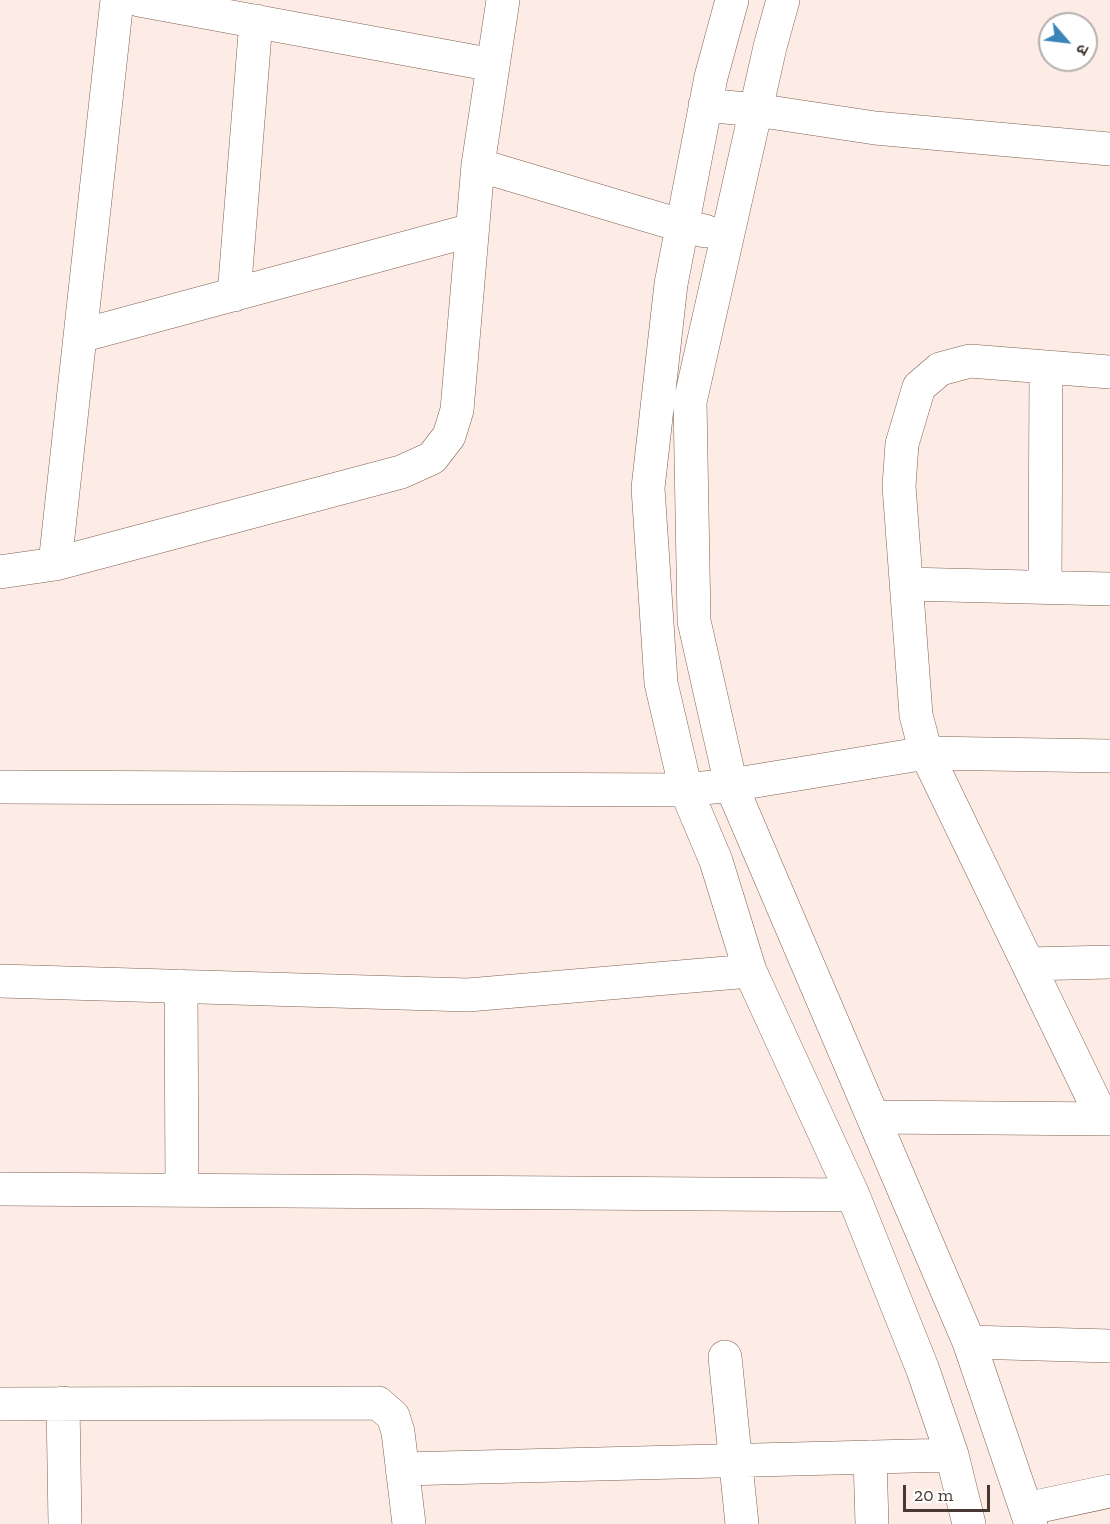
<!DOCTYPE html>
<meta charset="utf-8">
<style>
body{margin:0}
#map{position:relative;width:1110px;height:1524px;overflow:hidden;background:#fcece5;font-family:"Zilla Slab","Noto Sans Devanagari",serif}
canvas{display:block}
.north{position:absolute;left:1038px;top:12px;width:60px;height:60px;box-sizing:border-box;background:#fff;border:2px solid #b5afad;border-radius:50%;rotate:118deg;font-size:16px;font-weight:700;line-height:24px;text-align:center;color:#473831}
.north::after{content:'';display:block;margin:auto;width:21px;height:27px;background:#3b84b8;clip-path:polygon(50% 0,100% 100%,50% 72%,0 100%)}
.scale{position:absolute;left:903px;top:1485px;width:87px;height:27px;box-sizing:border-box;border:3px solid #473831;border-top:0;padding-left:8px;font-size:18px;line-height:21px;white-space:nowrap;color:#473831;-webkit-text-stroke:4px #fff;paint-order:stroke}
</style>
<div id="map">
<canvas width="1110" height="1524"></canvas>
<div class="north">उ</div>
<div class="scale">20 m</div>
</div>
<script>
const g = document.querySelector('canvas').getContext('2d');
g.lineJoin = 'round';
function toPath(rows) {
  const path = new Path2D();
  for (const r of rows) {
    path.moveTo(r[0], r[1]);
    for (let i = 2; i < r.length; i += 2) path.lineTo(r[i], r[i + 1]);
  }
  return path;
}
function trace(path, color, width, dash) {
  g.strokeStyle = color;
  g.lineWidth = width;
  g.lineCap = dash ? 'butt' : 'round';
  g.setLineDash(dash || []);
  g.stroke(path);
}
const minor = toPath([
 [139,0,493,65],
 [732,0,711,77,671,284,648,488,661,683,686,790,716,861,750,971,853,1195,923,1370,952,1455,969,1524],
 [783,0,770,47,690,402,694,621,731,785,969,1342,1031,1524],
 [705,105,756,110,875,128,1110,149],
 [478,165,683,226,705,231],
 [234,295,256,21],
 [80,336,472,230],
 [55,564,117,0],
 [0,572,55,564,401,472,432,458,449,436,457,410,478,165,503,0],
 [906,584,1110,589],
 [1045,588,1046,367],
 [0,787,686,790,731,785,926,753,1110,756],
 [1028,964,1110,962],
 [0,981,468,995,750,971],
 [181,986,182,1190],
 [874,1117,1110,1119],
 [1103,1119,926,753,916,715,899,486,902,444,919,387,940,369,970,361,1110,372],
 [0,1189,853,1195],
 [969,1342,1110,1346],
 [725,1357,742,1524],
 [63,1403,65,1524],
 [0,1404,378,1403,393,1416,398,1432,409,1524],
 [870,1457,872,1524],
 [402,1469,952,1455],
 [1026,1509,1110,1491]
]);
trace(minor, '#806050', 34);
trace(minor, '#fff', 33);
</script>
